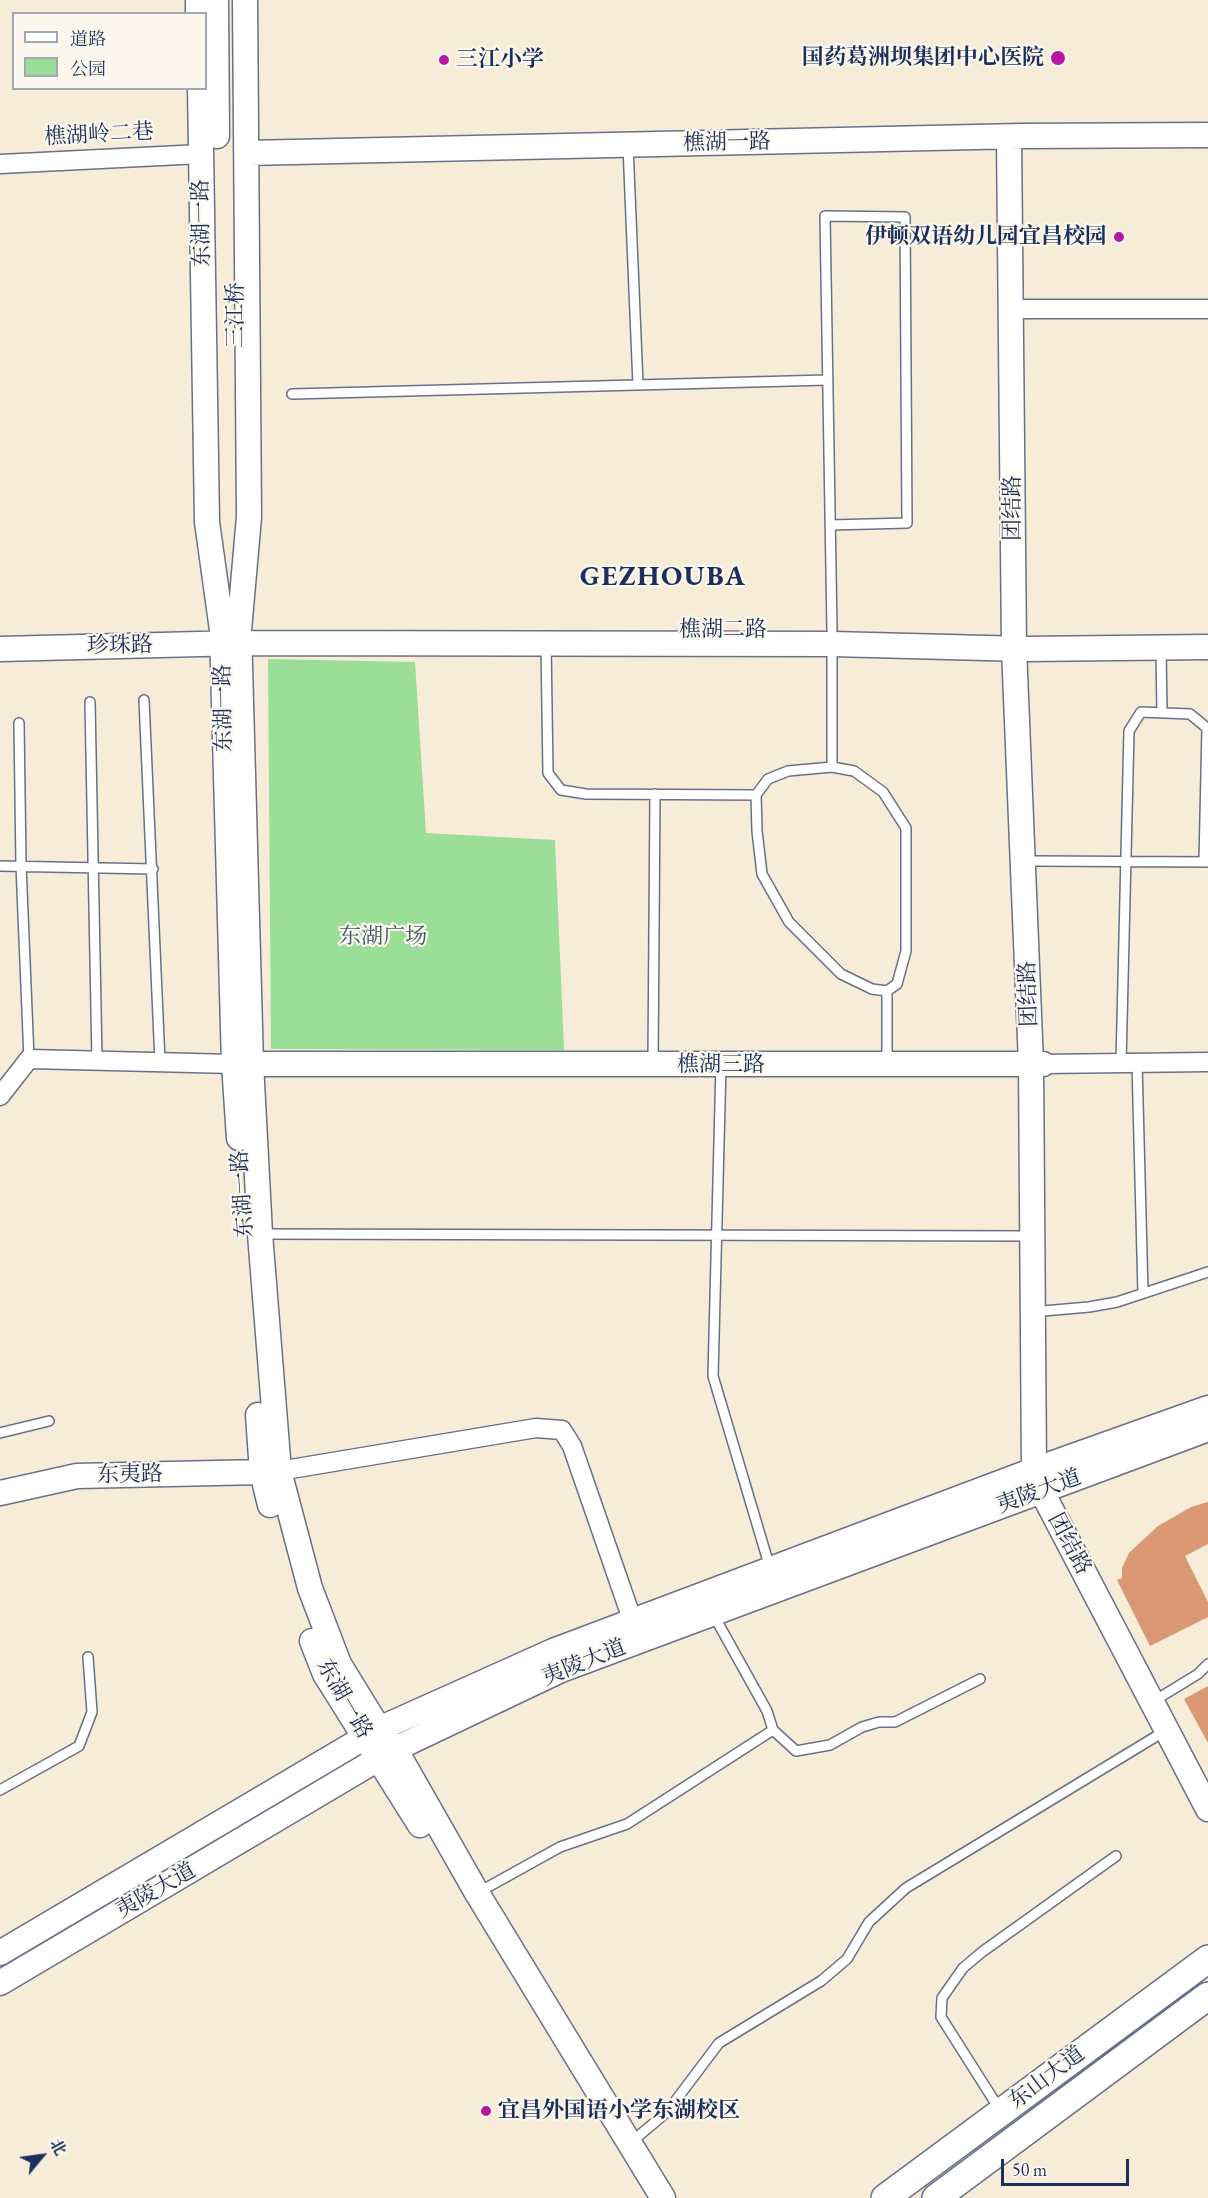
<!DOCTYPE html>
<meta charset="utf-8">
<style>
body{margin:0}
#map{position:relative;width:1208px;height:2198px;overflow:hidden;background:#f6ecd7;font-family:"EB Garamond","Noto Serif SC",serif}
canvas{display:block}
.legend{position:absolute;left:12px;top:12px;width:195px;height:78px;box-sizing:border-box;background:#fbf7ec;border:2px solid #a1a7b3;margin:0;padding:8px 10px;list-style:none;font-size:18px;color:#1b2f5e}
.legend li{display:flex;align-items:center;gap:12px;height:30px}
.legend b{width:30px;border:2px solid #a1a7b3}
.north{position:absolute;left:12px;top:2126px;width:60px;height:60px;-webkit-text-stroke:4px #fbf7ec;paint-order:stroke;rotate:61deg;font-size:16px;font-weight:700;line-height:24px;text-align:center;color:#1b2f5e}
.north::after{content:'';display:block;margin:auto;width:21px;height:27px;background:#1b2f5e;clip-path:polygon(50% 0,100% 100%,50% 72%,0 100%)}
.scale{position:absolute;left:1001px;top:2159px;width:128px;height:27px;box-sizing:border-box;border:3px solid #1b2f5e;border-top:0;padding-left:8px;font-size:18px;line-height:21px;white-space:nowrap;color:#1b2f5e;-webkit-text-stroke:4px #fbf7ec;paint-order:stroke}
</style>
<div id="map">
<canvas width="1208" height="2198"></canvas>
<ul class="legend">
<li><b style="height:8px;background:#fff"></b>道路</li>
<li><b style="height:16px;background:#9ade97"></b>公园</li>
</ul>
<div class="north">北</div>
<div class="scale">50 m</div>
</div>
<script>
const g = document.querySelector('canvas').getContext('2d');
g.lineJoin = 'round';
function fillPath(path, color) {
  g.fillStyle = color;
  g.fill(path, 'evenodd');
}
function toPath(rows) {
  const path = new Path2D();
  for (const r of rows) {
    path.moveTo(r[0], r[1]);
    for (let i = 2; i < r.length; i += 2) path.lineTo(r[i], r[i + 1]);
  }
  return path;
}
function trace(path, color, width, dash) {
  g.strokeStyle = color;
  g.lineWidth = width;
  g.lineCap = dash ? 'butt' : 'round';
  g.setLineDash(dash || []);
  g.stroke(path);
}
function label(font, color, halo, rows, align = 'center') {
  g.font = font + ' "EB Garamond","Noto Serif SC",serif';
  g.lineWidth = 4.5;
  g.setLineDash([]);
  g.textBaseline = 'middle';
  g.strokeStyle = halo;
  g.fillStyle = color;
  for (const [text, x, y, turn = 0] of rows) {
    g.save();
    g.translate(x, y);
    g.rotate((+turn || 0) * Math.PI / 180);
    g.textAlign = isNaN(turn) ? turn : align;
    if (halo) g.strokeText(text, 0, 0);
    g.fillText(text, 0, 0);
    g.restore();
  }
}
const green = toPath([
 [268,659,415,662,426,833,555,840,564,1050,271,1049]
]);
const building = toPath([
 [1208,1502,1208,1544,1185,1556,1208,1602,1208,1617,1150,1646,1117,1580,1122,1578,1122,1568,1129,1553,1158,1526,1191,1507],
 [1208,1686,1208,1743,1184,1699]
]);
const lane = toPath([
 [628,146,638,385],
 [292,394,828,380],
 [831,525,907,523,905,217,825,216,832,630],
 [546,644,548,773,561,790,586,794,756,795],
 [832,646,832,767],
 [1161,650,1162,713],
 [144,700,160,1062],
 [90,702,97,1060],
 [19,723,21,865,29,1059],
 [832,767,854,771,883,792,906,828,906,951,897,984,887,991,872,989,841,974,789,922,762,874,757,831,756,795,768,779,788,771,832,767],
 [1035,861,1208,862],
 [0,866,153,869],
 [653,1062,655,794],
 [887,1063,887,991],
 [1121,1063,1129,731,1141,712,1190,714,1207,728,1204,862],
 [1137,1063,1143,1293],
 [721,1065,713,1376,770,1568],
 [262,1234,1032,1236],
 [1043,1311,1089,1307,1117,1302,1208,1272],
 [0,1433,49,1421],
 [1162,1696,1198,1674,1208,1664],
 [773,1730,796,1751,830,1745,862,1727,879,1722,895,1722,980,1679],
 [0,1790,79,1746,92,1712,88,1657],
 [479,1892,560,1847,627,1824,773,1730,767,1711,713,1614],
 [1000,2110,941,2017,942,1998,963,1968,982,1952,1116,1856],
 [629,2144,667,2112,719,2043,821,1981,847,1959,869,1922,906,1888,1165,1731]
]);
const street = toPath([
 [0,164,201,154],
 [1023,309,1208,309],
 [1043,1064,1208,1062],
 [0,1096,29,1059,234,1064],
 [279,1471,536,1428,562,1430,572,1446,633,1622]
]);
const secondary = toPath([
 [198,0,198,14],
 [216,0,217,136],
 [245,0,249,517,239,630,251,1064,260,1234,279,1471,310,1588,339,1664,379,1729,395,1749,477,1893,663,2198],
 [200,88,207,522,222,630,234,1064,239,1138],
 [1009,137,1014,648,1031,1064,1034,1470,1041,1490,1208,1809],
 [247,153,1021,136,1208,135],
 [0,649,240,643,832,644,1025,649,1208,647],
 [235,1064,1043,1064],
 [258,1415,262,1472,270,1505],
 [0,1493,77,1476,262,1472],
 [312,1641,325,1674,420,1825],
 [0,1953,379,1729,553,1651,1034,1470,1208,1408],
 [0,1983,395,1749,561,1670,1208,1429]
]);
const primary = toPath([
 [885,2198,1208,1959],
 [936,2198,1208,1996]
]);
const markers = [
 [1058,58,8,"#b5179e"],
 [444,60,6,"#b5179e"],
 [1119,237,6,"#b5179e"],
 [486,2111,6,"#b5179e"]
];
const poiNames = [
 ["国药葛洲坝集团中心医院",1044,58],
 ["三江小学",456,60,"left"],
 ["伊顿双语幼儿园宜昌校园",1107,237],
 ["宜昌外国语小学东湖校区",498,2111,"left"]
];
const streetNames = [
 ["樵湖岭二巷",99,135,-3],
 ["樵湖一路",727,143,-1],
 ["东湖一路",202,223,-91],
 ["三江桥",236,315,-90],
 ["团结路",1013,508,-90],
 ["樵湖二路",723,630],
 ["珍珠路",120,646,-1],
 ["东湖一路",224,708,-91],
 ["团结路",1029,994,-92],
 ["樵湖三路",721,1065],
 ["东湖一路",243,1194,-94],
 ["东夷路",130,1475,-1],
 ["夷陵大道",1039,1492,-20],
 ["团结路",1069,1544,62],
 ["夷陵大道",584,1663,-22],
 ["东湖一路",344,1699,60],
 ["夷陵大道",156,1891,-30],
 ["东山大道",1047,2078,-37]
];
const parkNames = [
 ["东湖广场",383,937]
];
const districtNames = [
 ["GEZHOUBA",663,577]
];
fillPath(green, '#9ade97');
fillPath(building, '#da9972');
trace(lane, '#687188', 12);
trace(street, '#687188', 21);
trace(secondary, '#687188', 27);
trace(primary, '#687188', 30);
trace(lane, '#fff', 9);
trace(street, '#fff', 18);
trace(secondary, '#fff', 24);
trace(primary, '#fff', 27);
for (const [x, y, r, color] of markers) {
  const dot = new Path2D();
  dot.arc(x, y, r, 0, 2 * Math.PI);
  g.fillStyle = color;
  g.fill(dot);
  trace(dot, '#fbf7ec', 2);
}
label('bold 22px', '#1b2f5e', '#fbf7ec', poiNames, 'right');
label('22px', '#1b2f5e', '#fbf7ec', streetNames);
label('22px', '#3b5b6c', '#fbf7ec', parkNames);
g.letterSpacing = '1.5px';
label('bold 28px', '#1b2f5e', '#fbf7ec', districtNames);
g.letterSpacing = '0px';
</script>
